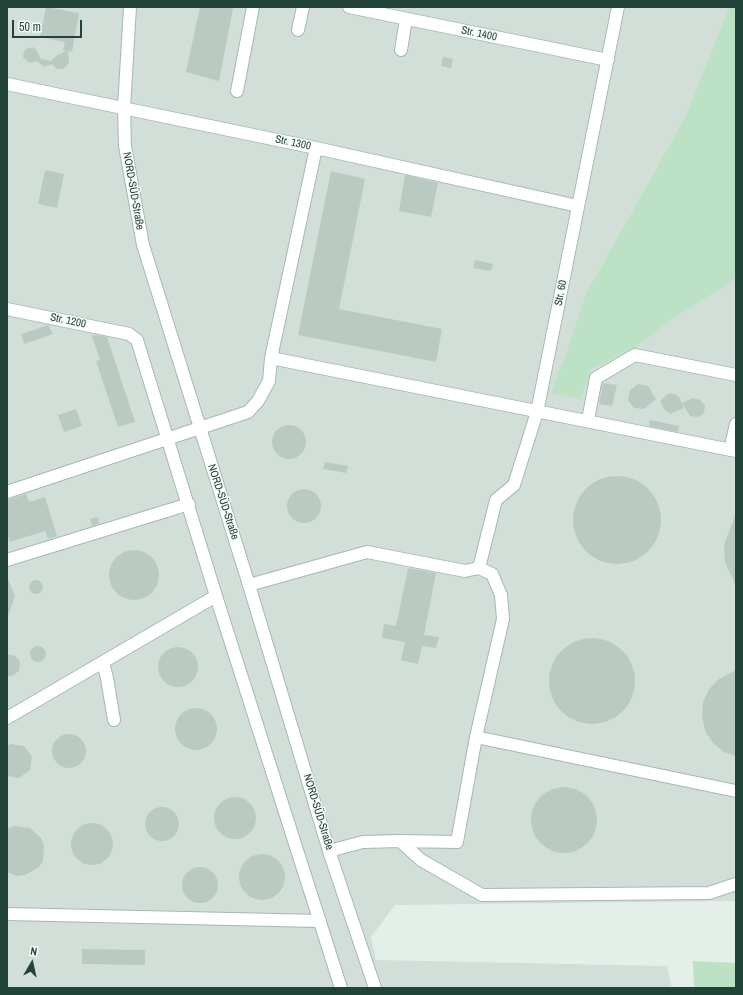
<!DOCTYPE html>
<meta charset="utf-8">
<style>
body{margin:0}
#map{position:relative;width:743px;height:995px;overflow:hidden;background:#e4efea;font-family:"Archivo Narrow",sans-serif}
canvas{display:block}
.frame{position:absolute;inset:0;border:8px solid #224338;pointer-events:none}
.north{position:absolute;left:12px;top:943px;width:40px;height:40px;-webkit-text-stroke:3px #f6fbf8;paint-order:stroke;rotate:9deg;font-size:11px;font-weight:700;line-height:16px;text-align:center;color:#224338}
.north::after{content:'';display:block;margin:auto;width:14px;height:18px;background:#224338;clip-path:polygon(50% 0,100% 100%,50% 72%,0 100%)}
.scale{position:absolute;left:12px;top:20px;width:70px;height:18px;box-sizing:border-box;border:2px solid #224338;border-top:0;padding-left:5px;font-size:12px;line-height:14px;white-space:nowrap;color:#224338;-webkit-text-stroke:3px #f6fbf8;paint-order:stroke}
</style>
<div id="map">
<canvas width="743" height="995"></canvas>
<div class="frame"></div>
<div class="north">N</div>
<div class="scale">50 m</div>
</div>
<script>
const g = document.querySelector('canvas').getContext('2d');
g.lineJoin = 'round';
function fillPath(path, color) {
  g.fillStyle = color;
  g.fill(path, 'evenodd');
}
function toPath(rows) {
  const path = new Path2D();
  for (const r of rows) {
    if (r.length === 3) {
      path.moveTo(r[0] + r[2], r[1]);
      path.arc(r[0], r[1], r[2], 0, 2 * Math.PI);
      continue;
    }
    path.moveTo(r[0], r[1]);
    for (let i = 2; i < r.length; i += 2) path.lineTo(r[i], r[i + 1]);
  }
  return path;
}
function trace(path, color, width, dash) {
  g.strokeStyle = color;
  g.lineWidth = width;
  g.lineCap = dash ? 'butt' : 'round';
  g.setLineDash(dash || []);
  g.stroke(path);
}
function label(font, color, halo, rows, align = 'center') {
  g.font = font + ' "Archivo Narrow",sans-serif';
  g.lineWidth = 3;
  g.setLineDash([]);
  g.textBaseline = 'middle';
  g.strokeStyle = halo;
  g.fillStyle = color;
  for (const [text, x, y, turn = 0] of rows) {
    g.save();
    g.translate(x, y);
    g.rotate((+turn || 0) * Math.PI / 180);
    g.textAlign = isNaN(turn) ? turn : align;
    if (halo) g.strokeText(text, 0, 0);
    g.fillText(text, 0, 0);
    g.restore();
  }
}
const built = toPath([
 [7,7,729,7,685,117,585,295,570,343,581,398,592,369,636,347,674,318,736,279,736,901,395,905,371,937,376,960,667,966,672,988,7,988]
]);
const green = toPath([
 [729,7,736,7,736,279,674,318,636,347,592,369,581,399,551,393,570,343,585,295,685,117],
 [693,961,736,963,736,988,694,988]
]);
const building = toPath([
 [46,7,79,13,72,52,68,51,69,63,63,69,57,69,52,64,44,67,37,61,29,63,23,57,24,51,29,48,33,47,37,51,41,59,51,61,56,56,66,51,63,50,65,42,40,37],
 [200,7,233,8,219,81,186,72],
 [443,57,453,59,451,68,441,66],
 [45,170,64,174,57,208,38,204],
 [331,171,365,179,339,309,442,329,436,362,298,335],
 [405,175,438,183,431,217,399,211],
 [475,260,493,264,491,271,473,268],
 [48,325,53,334,24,344,21,334],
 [96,335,107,337,135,422,118,427,96,361,100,360,92,336],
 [603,383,617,385,612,406,599,404],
 [638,384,648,386,656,399,644,409,634,408,628,400,630,390],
 [669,393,677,395,679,397,684,408,670,414,664,409,660,401],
 [693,398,700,400,705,406,704,413,698,417,690,416,682,403],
 [76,409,82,426,64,432,58,415],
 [650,420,679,426,678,432,649,426],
 [289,442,17],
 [325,462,348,466,346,473,323,469],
 [617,520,44],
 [304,506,17],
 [26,494,29,502,45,497,57,536,48,539,45,531,10,542,7,534,7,500],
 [735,515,736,515,736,586,725,562,724,545],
 [98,517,99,524,92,526,90,519],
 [134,575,25],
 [408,568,436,573,424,635,439,637,436,648,422,646,418,664,401,660,405,642,382,638,384,624,396,626],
 [7,577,15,596,8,616,7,616],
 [36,587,7],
 [592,681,43],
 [38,654,8],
 [178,667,20],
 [7,654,15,656,20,661,19,671,12,676,7,676],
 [736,670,736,756,724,752,713,743,705,731,702,716,703,702,709,689,719,679],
 [196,729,21],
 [69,751,17],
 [11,744,24,746,32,757,30,770,19,778,7,776,7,746],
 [564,820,33],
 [235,818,21],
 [162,824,17],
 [92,844,21],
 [14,826,30,828,41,838,44,845,43,861,39,867,25,875,17,876,7,872,7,829],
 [262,877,23],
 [200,885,18],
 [82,949,145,950,145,965,82,964]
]);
const minor = toPath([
 [130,7,124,108,125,146,143,245,249,585,329,851,375,988],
 [349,7,608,60],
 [298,30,303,7],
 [401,50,406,19],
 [7,84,316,148,578,206],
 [237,91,253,7],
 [7,309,129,334,137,340,216,596,341,988],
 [271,358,736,451],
 [588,420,596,378,635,355,736,375],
 [730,450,736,424],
 [7,492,248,412,258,401,269,381,271,358,316,148],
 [7,560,189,504],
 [479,568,496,500,514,485,537,412,618,7],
 [249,585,367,552,465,571,479,568,492,574,501,595,503,619,476,737,457,842,400,841],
 [103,662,107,678,114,720],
 [7,718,216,596],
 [476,737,736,791],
 [329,851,363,842,400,841,421,860,482,895,709,893,736,884],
 [7,914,320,921]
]);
const streetNames = [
 ["Str. 1400",479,34,12],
 ["Str. 1300",293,143,12],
 ["NORD-SÜD-Straße",133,191,80],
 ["Str. 60",561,293,-79],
 ["Str. 1200",68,321,12],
 ["NORD-SÜD-Straße",223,502,72],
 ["NORD-SÜD-Straße",318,812,73]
];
fillPath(built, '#d2dfd9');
fillPath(green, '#bce1c4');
fillPath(building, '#b9cac3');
trace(minor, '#a6b8b1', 14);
trace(minor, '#fff', 12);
label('11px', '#224338', '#f6fbf8', streetNames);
</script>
